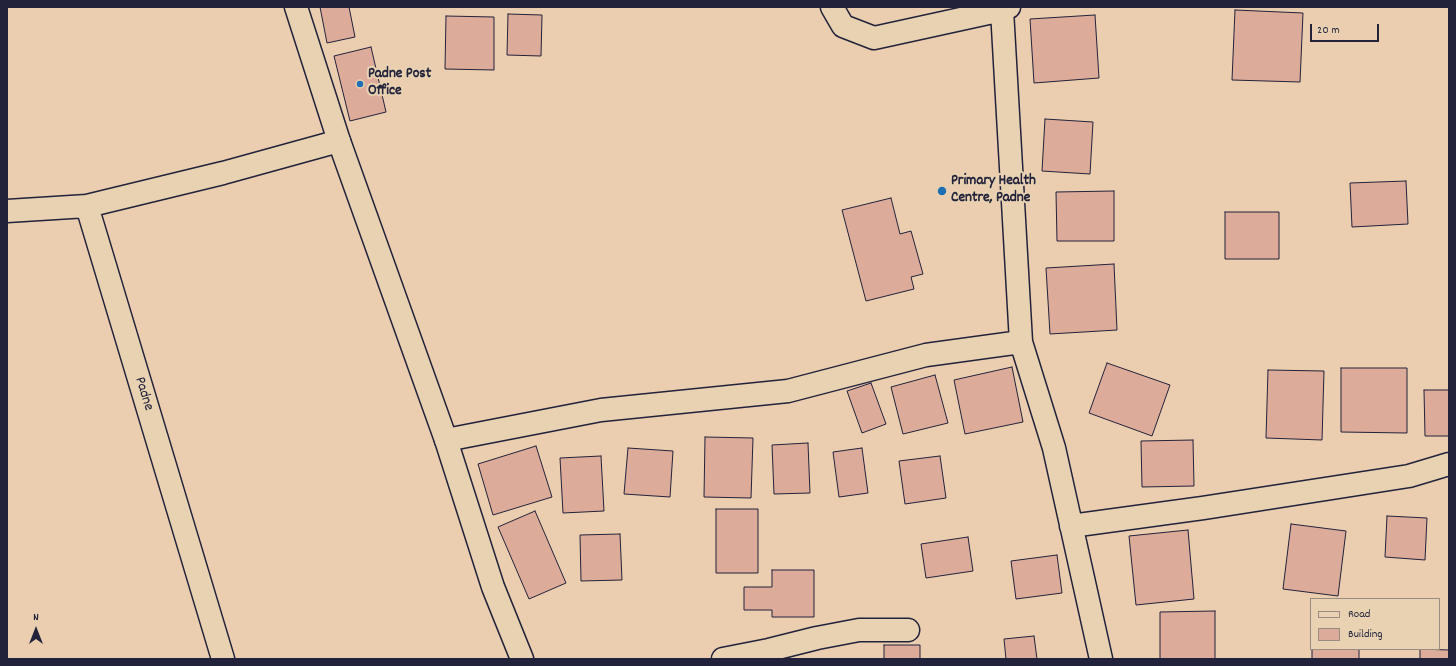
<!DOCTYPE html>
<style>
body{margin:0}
#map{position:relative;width:1456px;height:666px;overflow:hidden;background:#ebcdaf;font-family:Dekko,sans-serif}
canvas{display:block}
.frame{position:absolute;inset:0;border:8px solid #22223b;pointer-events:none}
.legend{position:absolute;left:1310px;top:598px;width:130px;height:52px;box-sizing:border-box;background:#e9d2b2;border:1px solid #998c82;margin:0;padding:5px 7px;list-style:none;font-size:12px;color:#22223b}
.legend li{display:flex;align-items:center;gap:8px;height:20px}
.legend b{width:20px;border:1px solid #998c82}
.north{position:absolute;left:16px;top:610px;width:40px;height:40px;-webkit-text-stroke:3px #e9d2b2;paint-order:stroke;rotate:0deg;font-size:11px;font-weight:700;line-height:16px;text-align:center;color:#22223b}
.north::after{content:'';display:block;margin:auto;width:14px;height:18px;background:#22223b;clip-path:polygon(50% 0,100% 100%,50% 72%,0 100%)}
.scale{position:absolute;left:1310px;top:24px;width:69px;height:18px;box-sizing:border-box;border:2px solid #22223b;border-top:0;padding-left:5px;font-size:12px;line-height:14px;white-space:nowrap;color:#22223b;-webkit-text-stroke:3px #e9d2b2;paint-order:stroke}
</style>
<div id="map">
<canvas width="1456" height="666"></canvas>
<div class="frame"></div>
<ul class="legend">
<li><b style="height:5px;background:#e9d2b2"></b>Road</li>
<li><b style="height:11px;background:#dcab9a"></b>Building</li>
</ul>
<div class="north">N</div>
<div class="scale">20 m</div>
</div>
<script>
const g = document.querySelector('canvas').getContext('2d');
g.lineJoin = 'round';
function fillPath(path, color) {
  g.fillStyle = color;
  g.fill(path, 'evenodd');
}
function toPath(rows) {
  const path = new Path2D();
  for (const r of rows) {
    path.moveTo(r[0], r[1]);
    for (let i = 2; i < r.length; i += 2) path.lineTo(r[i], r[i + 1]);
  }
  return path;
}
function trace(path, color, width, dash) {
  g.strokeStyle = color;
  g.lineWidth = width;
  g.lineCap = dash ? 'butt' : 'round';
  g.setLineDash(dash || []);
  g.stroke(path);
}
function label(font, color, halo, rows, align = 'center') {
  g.font = font + ' Dekko,sans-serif';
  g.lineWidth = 4;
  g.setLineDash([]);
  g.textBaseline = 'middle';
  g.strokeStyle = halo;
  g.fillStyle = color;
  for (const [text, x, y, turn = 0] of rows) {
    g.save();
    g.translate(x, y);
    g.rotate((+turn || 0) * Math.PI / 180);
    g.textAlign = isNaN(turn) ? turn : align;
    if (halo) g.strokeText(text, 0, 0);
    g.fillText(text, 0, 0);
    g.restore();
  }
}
const building = toPath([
 [320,7,349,7,355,37,327,43,320,7],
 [1235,10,1303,13,1300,82,1232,80,1235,10],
 [508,14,542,15,541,56,507,55,508,14],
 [1095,15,1099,78,1034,83,1030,19,1095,15],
 [446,16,494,17,494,70,445,69,446,16],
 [371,47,386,112,350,121,334,56,371,47],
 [1045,119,1093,122,1090,174,1042,171,1045,119],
 [1406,181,1408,224,1352,227,1350,183,1406,181],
 [1114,191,1114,241,1057,241,1056,192,1114,191],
 [891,198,900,234,911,231,923,274,911,277,914,289,866,301,842,210,891,198],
 [1225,212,1279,212,1279,259,1225,259,1225,212],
 [1114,264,1117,330,1050,334,1046,268,1114,264],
 [1107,363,1170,385,1152,436,1089,413,1107,363],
 [1012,367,1023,422,965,434,954,380,1012,367],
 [1341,368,1407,368,1407,433,1341,432,1341,368],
 [1268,370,1324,371,1322,440,1266,438,1268,370],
 [935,375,948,423,903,434,891,387,935,375],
 [871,383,886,424,862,433,847,391,871,383],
 [1424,390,1449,390,1449,436,1425,436,1424,390],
 [705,437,753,438,751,498,704,497,705,437],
 [1193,440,1194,486,1142,487,1141,441,1193,440],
 [808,443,810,493,774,494,772,445,808,443],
 [536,446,552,497,493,515,478,464,536,446],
 [628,448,673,451,670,497,624,494,628,448],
 [862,448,868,493,839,497,833,452,862,448],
 [601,456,604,511,563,513,560,458,601,456],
 [940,456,946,498,905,504,899,461,940,456],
 [716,509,758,509,758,573,716,573,716,509],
 [535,511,566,583,529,599,498,527,535,511],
 [1387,516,1427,518,1425,560,1385,557,1387,516],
 [1291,524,1346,531,1338,596,1283,589,1291,524],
 [1188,530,1194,599,1136,605,1129,536,1188,530],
 [620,534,622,580,581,581,580,535,620,534],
 [968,537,973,571,926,578,921,544,968,537],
 [1057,555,1062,593,1016,599,1011,561,1057,555],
 [772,570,814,570,814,617,772,617,772,610,744,610,744,587,772,587,772,570],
 [1215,611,1215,659,1160,659,1160,612,1215,611],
 [1034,636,1037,659,1006,659,1004,639,1034,636],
 [884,645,920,645,920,659,884,659,884,645],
 [1312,649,1359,649,1359,659,1312,659,1312,649],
 [1420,649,1449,650,1449,659,1420,659,1420,649]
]);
const minor = toPath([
 [832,7,843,26,874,38,1002,10,1009,7],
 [87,206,223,173,339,141],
 [7,211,87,206,223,659],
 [1021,342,1054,448,1101,659],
 [446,440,601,410,788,391,926,355,1021,342,1002,10],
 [1071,526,1203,508,1409,476,1449,464],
 [723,659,769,650,817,638,859,630,908,630]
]);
const secondary = toPath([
 [296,7,339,141,446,440,493,587,522,659]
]);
const markers = [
 [360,84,4,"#1f6fb2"],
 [942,191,5,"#1f6fb2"]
];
const poiNames = [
 ["Padne Post",368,75],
 ["Office",368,92],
 ["Primary Health",951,182],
 ["Centre, Padne",951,199]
];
const streetNames = [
 ["Padne",143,394,73]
];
fillPath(building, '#dcab9a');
trace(building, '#22223b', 1);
trace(minor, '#22223b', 25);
trace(secondary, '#22223b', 25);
trace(minor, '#e9d2b2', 22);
trace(secondary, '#e9d2b2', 22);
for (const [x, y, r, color] of markers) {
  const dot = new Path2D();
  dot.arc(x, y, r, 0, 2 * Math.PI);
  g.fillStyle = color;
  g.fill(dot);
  trace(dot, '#e9d2b2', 1.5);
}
label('bold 15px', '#22223b', '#e9d2b2', poiNames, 'left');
label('15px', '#22223b', '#e9d2b2', streetNames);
</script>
